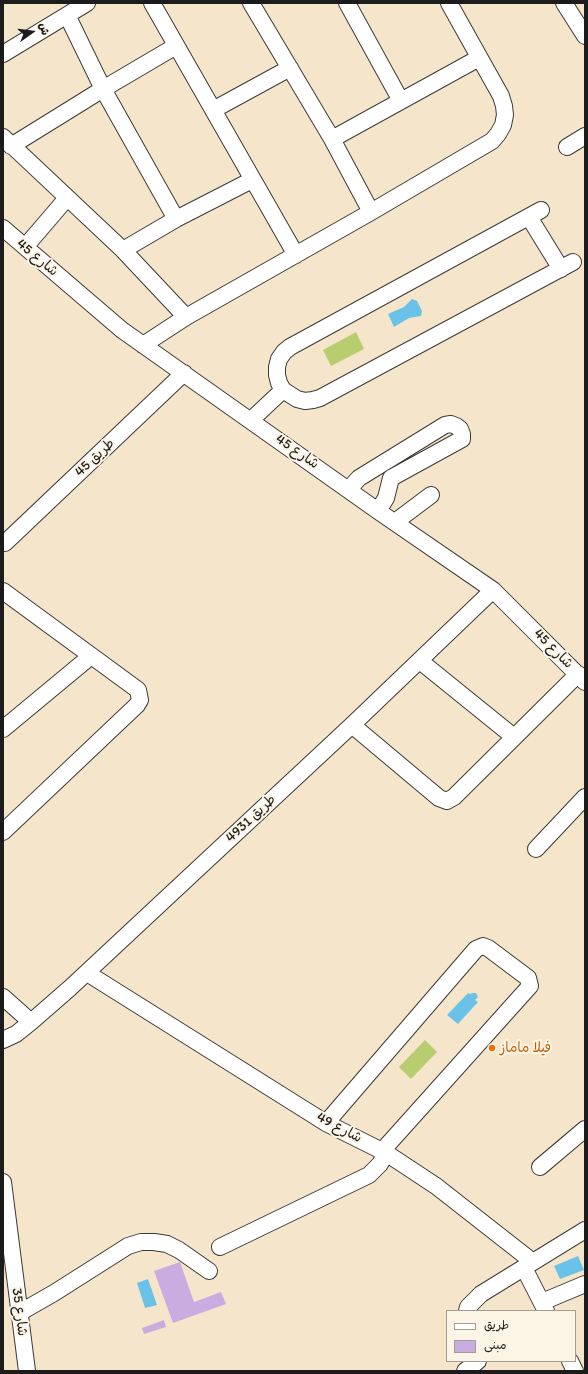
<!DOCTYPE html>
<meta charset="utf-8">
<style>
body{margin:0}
#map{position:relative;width:588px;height:1374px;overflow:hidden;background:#f5e6cb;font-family:Itim,"Playpen Sans Arabic",sans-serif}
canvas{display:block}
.frame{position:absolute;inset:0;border:4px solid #1c1c1c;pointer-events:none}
.legend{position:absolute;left:446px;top:1310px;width:130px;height:52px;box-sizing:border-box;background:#fcf5e5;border:1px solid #a29e95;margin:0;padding:5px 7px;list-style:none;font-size:12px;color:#1c1c1c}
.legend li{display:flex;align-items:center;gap:8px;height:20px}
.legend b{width:20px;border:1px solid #a29e95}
.north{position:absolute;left:12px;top:12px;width:40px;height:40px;-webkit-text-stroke:3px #fcf5e5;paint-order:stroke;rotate:76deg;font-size:11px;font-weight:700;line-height:16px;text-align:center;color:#1c1c1c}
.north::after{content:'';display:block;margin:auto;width:14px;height:18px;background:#1c1c1c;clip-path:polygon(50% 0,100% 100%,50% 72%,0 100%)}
</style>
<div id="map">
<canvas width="588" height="1374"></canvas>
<div class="frame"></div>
<ul class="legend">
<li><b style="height:5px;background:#fff"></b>طريق</li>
<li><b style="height:11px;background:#cbace0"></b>مبنى</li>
</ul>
<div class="north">ش</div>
</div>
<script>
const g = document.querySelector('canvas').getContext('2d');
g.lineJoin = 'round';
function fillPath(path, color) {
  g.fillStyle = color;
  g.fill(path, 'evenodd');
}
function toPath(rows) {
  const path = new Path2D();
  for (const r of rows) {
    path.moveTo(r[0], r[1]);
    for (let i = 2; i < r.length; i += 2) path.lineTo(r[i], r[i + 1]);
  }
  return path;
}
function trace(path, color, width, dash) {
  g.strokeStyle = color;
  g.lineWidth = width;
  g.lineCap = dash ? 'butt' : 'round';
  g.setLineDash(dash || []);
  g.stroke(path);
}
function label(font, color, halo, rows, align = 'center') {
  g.font = font + ' Itim,"Playpen Sans Arabic",sans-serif';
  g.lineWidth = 4;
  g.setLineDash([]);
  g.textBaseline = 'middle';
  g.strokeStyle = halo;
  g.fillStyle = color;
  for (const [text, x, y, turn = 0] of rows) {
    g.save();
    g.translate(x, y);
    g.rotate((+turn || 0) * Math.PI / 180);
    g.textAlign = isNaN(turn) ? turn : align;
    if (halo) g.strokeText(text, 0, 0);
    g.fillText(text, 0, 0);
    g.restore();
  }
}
const green = toPath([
 [356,332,364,349,331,366,323,350],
 [425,1040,437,1052,411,1079,399,1067]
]);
const water = toPath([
 [412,299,417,301,422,311,421,316,409,318,394,327,388,314,404,307],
 [468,993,470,994,473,993,476,993,478,997,475,1000,478,1002,458,1024,447,1015],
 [578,1256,584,1270,560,1279,554,1266],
 [148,1279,157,1305,145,1308,137,1283]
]);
const building = toPath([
 [180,1262,194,1302,221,1292,226,1304,173,1323,154,1271],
 [164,1320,166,1327,144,1334,142,1328]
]);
const minor = toPath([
 [152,3,296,255],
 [251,3,332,139,371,212],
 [347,3,401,101],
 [564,3,585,36],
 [67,15,103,89,176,46],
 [3,54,87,3],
 [213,110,290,68],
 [3,137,123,250,186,317],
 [332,139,479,58],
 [11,146,103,89,176,219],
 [567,147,585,136],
 [541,210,290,347,284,352,279,359,277,367,277,375,279,383,283,390,297,399,305,401,313,400,320,398,573,262],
 [529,217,561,269],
 [3,228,122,330,378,511,493,590,585,682],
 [25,247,67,198],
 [123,250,176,219,252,180],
 [143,345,186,317,371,212,492,141,498,134,503,125,505,115,504,106,501,96,449,3],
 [251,420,283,390],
 [349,489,359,478,445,425,451,424,456,426,460,429,462,434,462,439,391,478,386,498,378,511],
 [395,522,431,495],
 [5,543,184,373],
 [3,591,138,690,140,700,137,705,3,832],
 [420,661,514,737],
 [352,725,439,798,447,801,454,797,578,674],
 [3,729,91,656],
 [536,849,585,797],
 [87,973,326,1123,386,1153,436,1186,533,1262],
 [3,997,31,1022],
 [3,1040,16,1034,31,1022,70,988,352,725,493,590],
 [326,1123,476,949,483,946,488,948,528,978,530,986,382,1151],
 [540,1167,585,1129],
 [3,1182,27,1371],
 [220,1247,369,1175,380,1164,386,1153],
 [524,1268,546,1311],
 [542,1302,585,1284],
 [467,1311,468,1307,481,1294,585,1230],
 [19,1313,54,1293,128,1246,141,1242,154,1242,167,1244,179,1250,209,1271],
 [570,1361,575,1371],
 [465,1371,478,1361]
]);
const markers = [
 [492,1048,4,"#e8710a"]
];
const streetNames = [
 ["شارع 45",37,258,40],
 ["شارع 45",297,452,35],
 ["طريق 45",95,458,-43],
 ["شارع 45",553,649,45],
 ["طريق 4931",251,819,-43],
 ["شارع 49",339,1128,28],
 ["شارع 35",19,1312,83]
];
const foodNames = [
 ["فيلا ماماز",500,1048]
];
fillPath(green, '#b8cd70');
fillPath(water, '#6bc2e8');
fillPath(building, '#cbace0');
trace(minor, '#3d3a36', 18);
trace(minor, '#fff', 16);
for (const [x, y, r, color] of markers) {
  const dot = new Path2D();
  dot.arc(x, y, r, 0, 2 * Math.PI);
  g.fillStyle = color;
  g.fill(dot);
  trace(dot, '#fcf5e5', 1.5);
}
label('14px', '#1c1c1c', '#fcf5e5', streetNames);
label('14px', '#c56008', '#fcf5e5', foodNames, 'left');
</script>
